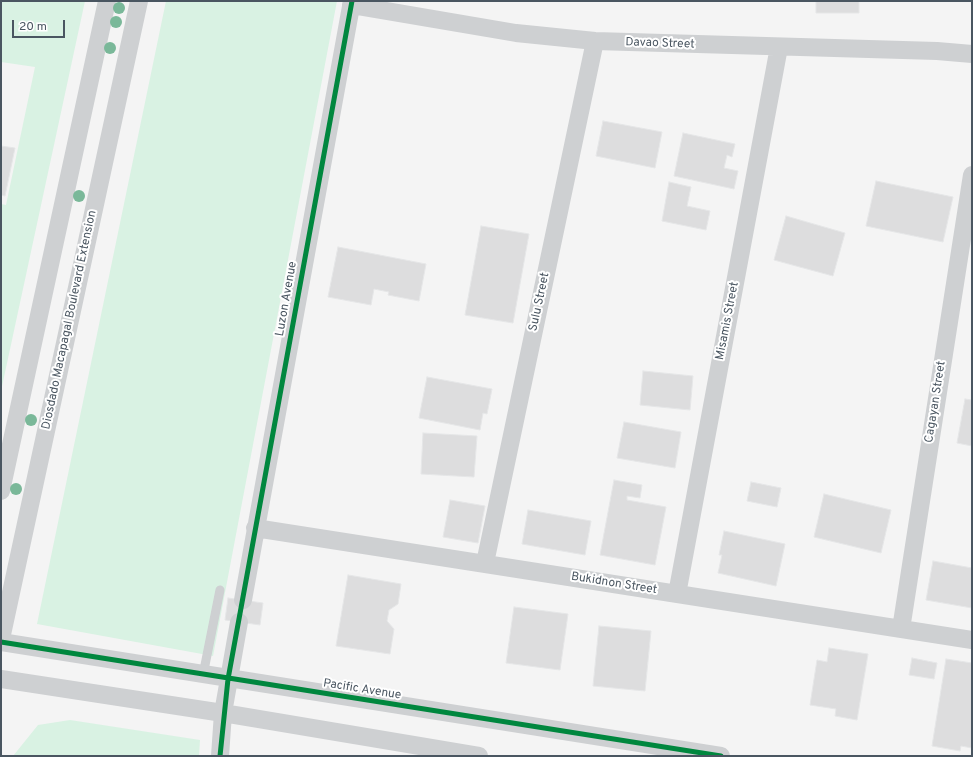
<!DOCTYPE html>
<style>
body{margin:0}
#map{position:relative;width:973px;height:757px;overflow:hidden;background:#f4f4f4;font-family:Overpass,sans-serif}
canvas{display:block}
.frame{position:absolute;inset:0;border:2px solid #4a5661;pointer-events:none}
.scale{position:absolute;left:12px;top:20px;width:53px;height:18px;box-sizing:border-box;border:2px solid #4a5661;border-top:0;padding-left:5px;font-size:12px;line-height:14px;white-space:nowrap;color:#4a5661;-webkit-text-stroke:3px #fff;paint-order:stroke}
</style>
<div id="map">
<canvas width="973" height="757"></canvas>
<div class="frame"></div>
<div class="scale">20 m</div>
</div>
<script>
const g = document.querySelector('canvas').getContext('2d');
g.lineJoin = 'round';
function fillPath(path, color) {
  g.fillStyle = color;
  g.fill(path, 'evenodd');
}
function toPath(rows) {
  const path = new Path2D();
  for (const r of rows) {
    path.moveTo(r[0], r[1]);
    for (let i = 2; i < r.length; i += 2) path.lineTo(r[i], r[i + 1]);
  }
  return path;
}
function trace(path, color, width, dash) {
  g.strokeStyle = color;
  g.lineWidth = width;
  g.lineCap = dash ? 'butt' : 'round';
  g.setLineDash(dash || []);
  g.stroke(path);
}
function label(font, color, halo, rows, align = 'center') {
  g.font = font + ' Overpass,sans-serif';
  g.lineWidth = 4;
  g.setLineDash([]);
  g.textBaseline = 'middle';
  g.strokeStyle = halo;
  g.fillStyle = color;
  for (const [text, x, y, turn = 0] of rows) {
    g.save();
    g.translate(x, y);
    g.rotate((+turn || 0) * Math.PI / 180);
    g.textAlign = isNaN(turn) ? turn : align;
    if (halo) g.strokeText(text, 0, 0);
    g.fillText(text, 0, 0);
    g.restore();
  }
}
const green = toPath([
 [1,1,85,1,1,391,1,204,6,205,35,67,1,62],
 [166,1,337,1,213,656,37,624],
 [70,720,200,740,199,756,13,756,38,725]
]);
const building = toPath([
 [816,1,859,1,859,13,816,13,816,1],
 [603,121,662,132,655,168,596,156,603,121],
 [683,133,735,144,732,157,727,155,724,168,738,171,734,189,674,176,683,133],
 [1,146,15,148,5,196,1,195,1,146],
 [876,181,953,197,943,242,866,226,876,181],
 [669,182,691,187,687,206,710,211,706,230,662,221,669,182],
 [786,216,845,233,833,276,774,260,786,216],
 [481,226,529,234,513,323,465,315,481,226],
 [338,247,426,264,419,301,388,295,389,292,374,289,371,305,328,297,338,247],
 [643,371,693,376,690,410,640,405,643,371],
 [427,377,492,389,487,414,483,413,480,430,419,418,427,377],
 [965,399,972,400,972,446,957,443,965,399],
 [624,422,681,432,675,468,617,458,624,422],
 [423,433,477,436,474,477,421,474,423,433],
 [614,480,642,485,640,498,627,496,627,500,666,507,655,565,600,555,614,480],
 [751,482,781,488,777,507,747,501,751,482],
 [824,494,891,510,881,553,814,537,824,494],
 [450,500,485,506,478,543,443,537,450,500],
 [528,510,591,521,585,555,522,544,528,510],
 [724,531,785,544,776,586,718,573,722,555,719,555,724,531],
 [933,561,972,568,972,608,926,600,933,561],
 [348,575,401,584,398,604,389,610,387,621,394,629,390,654,336,646,348,575],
 [228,598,263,603,260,625,225,620,228,598],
 [514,607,568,614,560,670,506,663,514,607],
 [599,626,651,631,645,691,593,686,599,626],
 [829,648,868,654,857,720,835,716,836,709,810,705,817,660,827,662,829,648],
 [912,658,937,663,934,679,909,675,912,658],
 [946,659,972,663,972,748,961,746,960,751,932,746,946,659]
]);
const lane = toPath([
 [203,675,220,590]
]);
const street = toPath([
 [351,5,516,33,595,41,937,51,972,54],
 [1,491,107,1],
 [255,528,972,640],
 [485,563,595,41],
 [677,594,779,47],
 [243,600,352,1],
 [901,629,972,175],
 [1,639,139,1],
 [1,642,721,756],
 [1,679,223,713,479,756],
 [220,756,223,713,239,622]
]);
const cycleway = toPath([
 [1,642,721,756],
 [220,756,228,679,352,1]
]);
const trees = [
 [119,8],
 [116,22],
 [110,48],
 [79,196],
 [31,420],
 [16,489]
];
const streetNames = [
 ["Davao Street",660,44,2],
 ["Luzon Avenue",287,299,-80],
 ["Sulu Street",540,302,-78],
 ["Diosdado Macapagal Boulevard Extension",70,320,-78],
 ["Misamis Street",728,321,-79],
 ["Cagayan Street",936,402,-81],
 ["Bukidnon Street",614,584,9],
 ["Pacific Avenue",362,690,9]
];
fillPath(green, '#d9f2e3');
fillPath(building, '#ddddde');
trace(building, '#e5e6e7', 1);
trace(lane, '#ced0d2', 9);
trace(street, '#ced0d2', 18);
trace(cycleway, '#00873e', 5);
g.fillStyle = '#7ab899';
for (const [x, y] of trees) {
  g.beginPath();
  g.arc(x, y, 6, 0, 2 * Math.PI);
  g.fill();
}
label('12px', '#4a5661', '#fff', streetNames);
</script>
